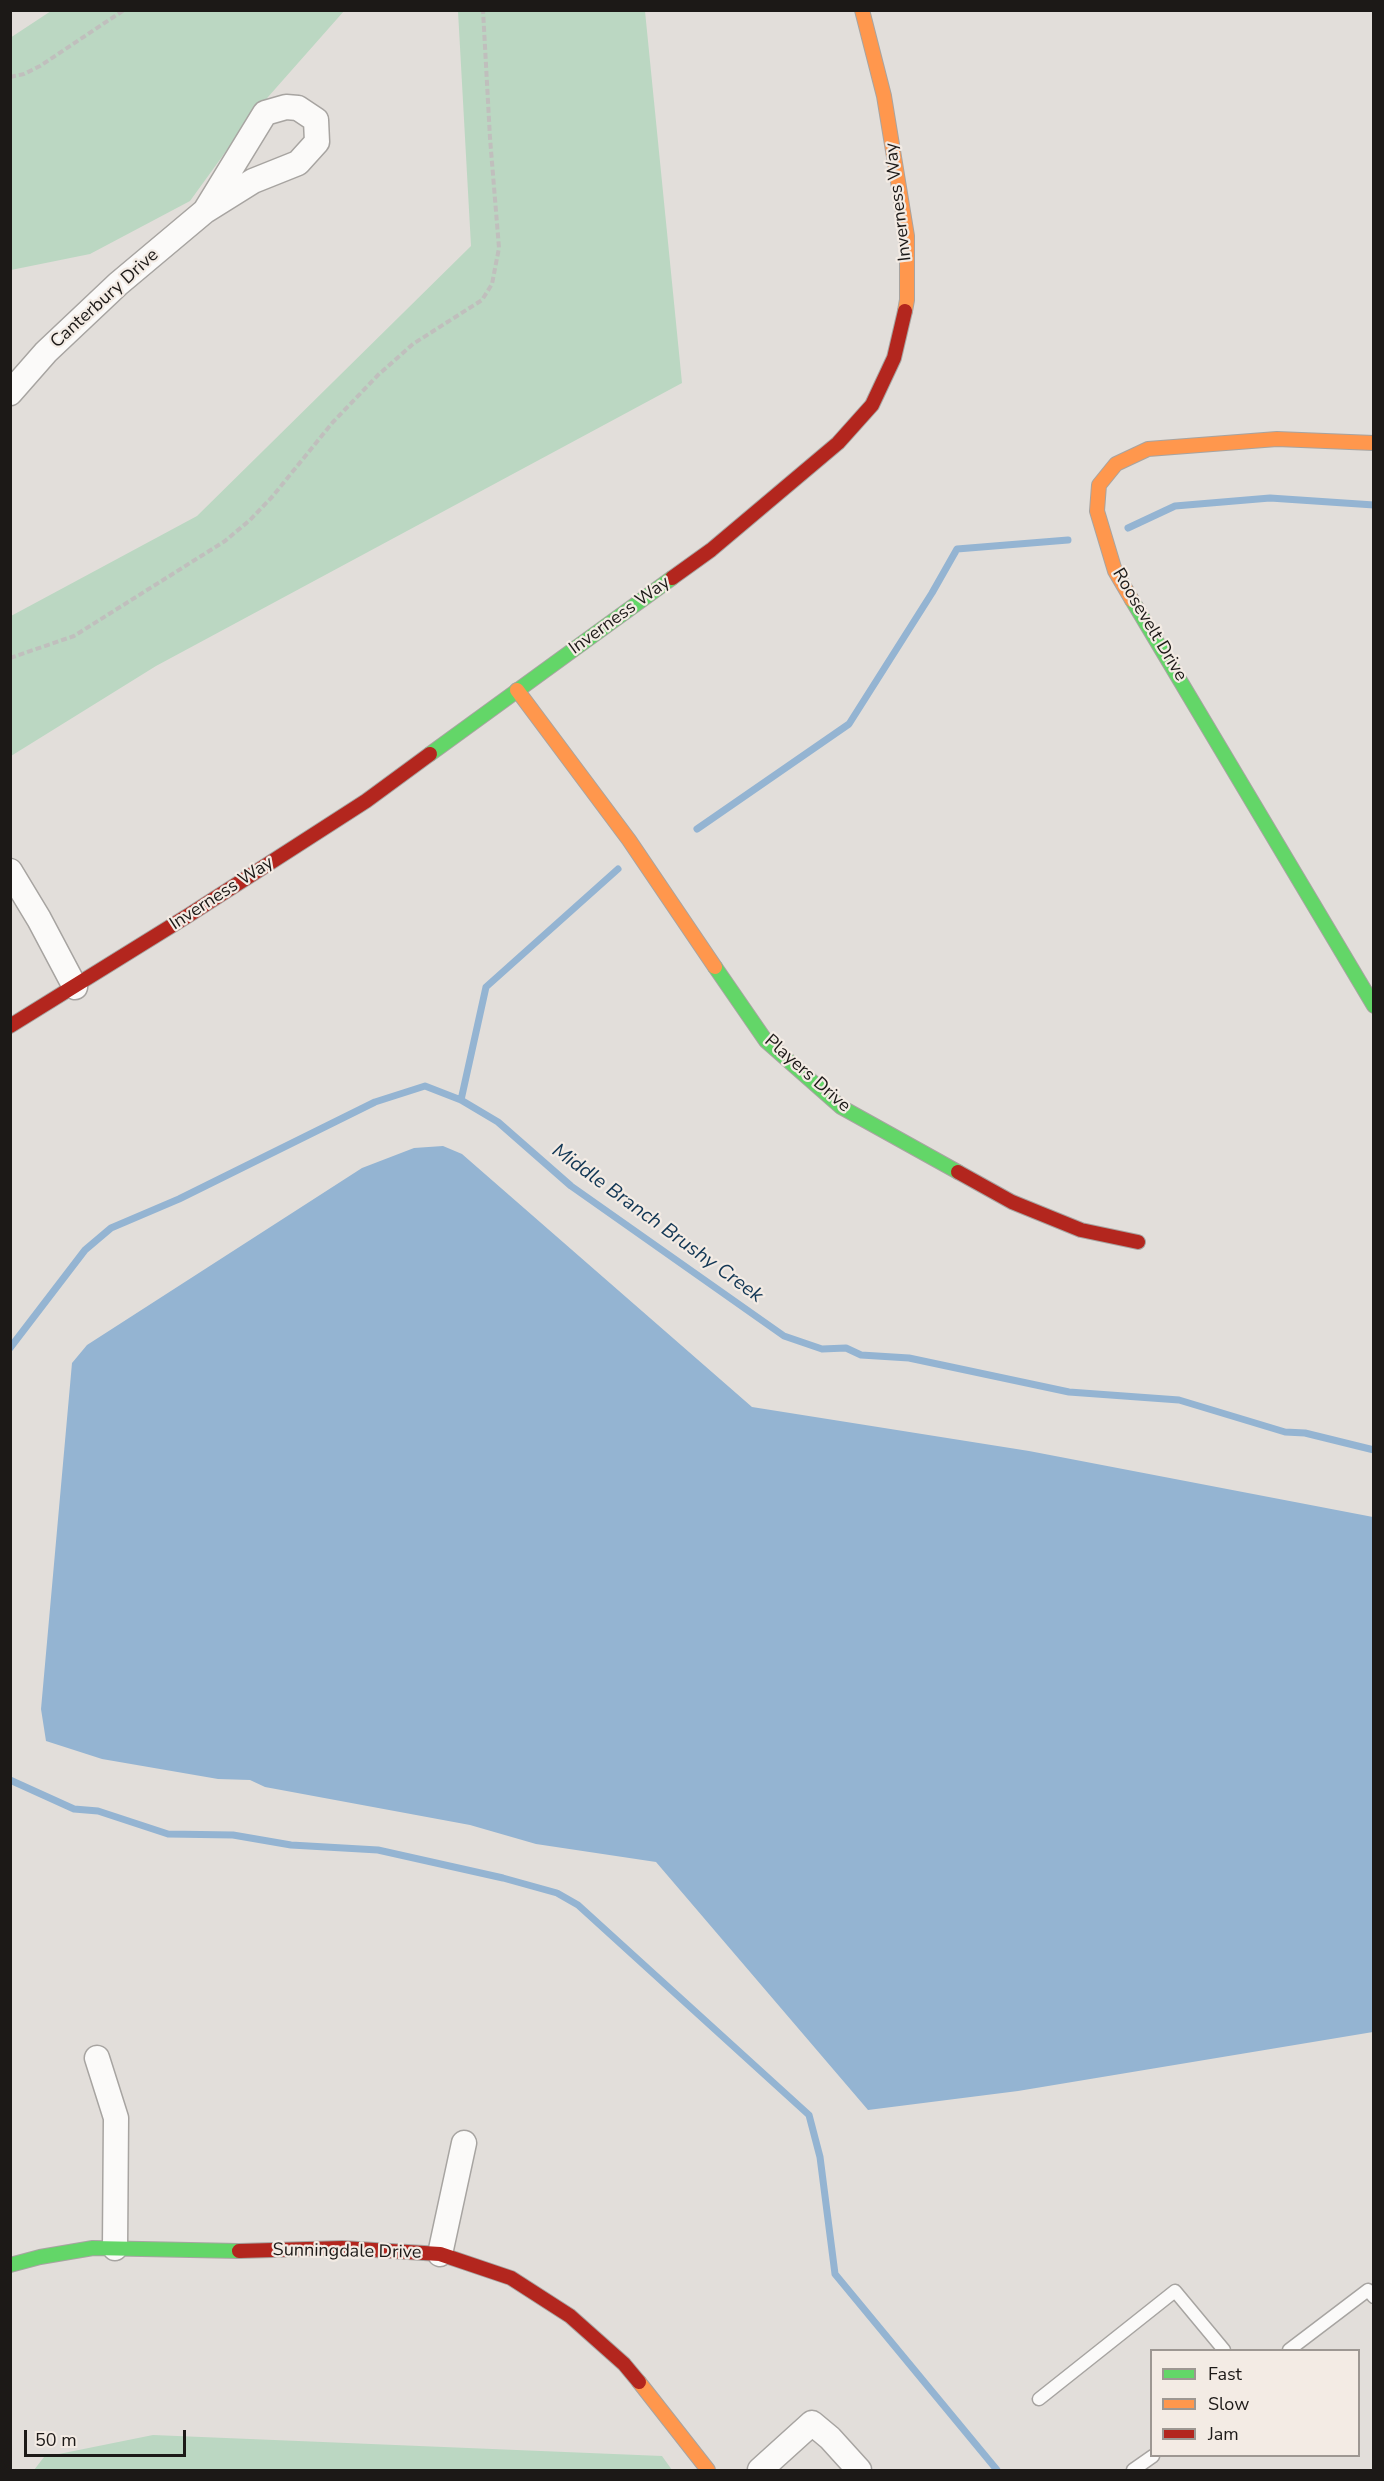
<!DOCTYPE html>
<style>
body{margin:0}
#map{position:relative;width:1384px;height:2481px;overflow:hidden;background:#e2deda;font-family:"Nunito Sans",sans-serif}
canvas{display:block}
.frame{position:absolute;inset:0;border:12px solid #1c1917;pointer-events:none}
.legend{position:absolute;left:1150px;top:2349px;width:210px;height:108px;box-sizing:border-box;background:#f3ebe4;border:2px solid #9d9792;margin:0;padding:8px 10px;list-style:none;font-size:18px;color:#1c1917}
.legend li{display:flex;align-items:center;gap:12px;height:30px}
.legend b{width:30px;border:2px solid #9d9792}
.scale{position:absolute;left:24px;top:2430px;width:162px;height:27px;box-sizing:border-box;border:3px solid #1c1917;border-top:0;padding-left:8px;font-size:18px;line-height:21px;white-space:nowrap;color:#1c1917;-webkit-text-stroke:4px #f3ebe4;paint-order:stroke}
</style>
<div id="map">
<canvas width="1384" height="2481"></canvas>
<div class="frame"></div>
<ul class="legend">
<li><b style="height:8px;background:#63d668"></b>Fast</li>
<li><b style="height:8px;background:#ff974d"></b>Slow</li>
<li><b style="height:8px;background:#b3261e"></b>Jam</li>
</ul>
<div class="scale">50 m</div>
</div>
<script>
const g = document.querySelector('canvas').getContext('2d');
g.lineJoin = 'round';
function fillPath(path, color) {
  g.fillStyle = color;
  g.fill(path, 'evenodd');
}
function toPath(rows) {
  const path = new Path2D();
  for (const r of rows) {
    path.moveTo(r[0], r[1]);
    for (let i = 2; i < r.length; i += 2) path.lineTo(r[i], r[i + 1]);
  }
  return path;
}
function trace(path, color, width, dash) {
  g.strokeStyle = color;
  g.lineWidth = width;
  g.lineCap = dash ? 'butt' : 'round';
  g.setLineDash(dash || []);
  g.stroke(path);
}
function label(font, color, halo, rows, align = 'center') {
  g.font = font + ' "Nunito Sans",sans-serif';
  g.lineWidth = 4.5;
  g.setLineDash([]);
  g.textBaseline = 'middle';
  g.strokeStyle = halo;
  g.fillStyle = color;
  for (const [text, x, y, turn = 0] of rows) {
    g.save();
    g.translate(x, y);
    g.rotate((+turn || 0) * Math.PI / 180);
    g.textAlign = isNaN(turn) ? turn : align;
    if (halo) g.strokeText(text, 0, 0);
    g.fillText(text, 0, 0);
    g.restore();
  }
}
const green = toPath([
 [51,11,344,11,253,114,190,201,90,254,11,270,10,38],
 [458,11,645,11,682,383,156,666,11,756,11,616,197,516,471,246],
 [153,2435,662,2456,672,2470,34,2470,44,2457]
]);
const water = toPath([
 [443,1146,462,1154,752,1407,1029,1451,1373,1517,1373,2032,1018,2091,868,2110,656,1862,536,1844,470,1825,265,1787,250,1780,218,1779,102,1759,46,1741,41,1709,72,1363,87,1345,362,1168,414,1148]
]);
const stream = toPath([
 [1128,528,1175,506,1270,498,1374,505],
 [697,829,849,724,932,593,957,549,1068,540],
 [461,1100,486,987,618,869],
 [10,1348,85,1250,111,1228,179,1199,375,1102,425,1086,461,1100,498,1122,571,1186,784,1336,822,1349,846,1348,861,1355,909,1358,1069,1392,1179,1400,1285,1432,1305,1433,1374,1450],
 [10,1780,74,1809,98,1811,168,1834,233,1835,291,1845,378,1850,503,1878,557,1893,578,1905,809,2115,820,2157,835,2274,997,2470]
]);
const path = toPath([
 [10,77,24,74,40,66,124,10],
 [10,658,74,636,225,541,250,520,272,497,333,422,378,375,413,344,482,300,492,284,499,248,490,138,483,10]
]);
const lane = toPath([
 [1289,2350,1368,2290,1374,2297],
 [1039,2399,1175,2291,1224,2350],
 [1133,2470,1153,2456]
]);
const street = toPath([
 [10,393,46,352,118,284,205,211,253,181,298,163,317,142,316,120,298,108,286,107,265,113,205,211],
 [10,871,39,919,75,987],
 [97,2058,116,2118,115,2248],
 [440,2254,464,2143],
 [760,2470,812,2423,830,2438,859,2470]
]);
const fast = toPath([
 [1132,600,1374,1006],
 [430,754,672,578],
 [715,967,766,1041,841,1107,958,1172],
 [10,2265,40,2257,93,2248,239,2251]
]);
const slow = toPath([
 [862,10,884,96,907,236,907,300,905,311],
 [1132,600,1115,571,1097,511,1099,485,1116,464,1148,449,1277,439,1374,443],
 [517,690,629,840,715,967],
 [639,2382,708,2470]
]);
const jam = toPath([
 [672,578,711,550,838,443,872,405,894,358,905,311],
 [10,1026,189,915,366,801,430,754],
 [958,1172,1012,1202,1081,1230,1138,1242],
 [239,2251,342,2248,440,2254,511,2278,570,2316,624,2364,639,2382]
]);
const streetNames = [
 ["Inverness Way",899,202,-97],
 ["Canterbury Drive",105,299,-42],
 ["Inverness Way",620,616,-36],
 ["Roosevelt Drive",1149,625,59],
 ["Inverness Way",222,894,-33],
 ["Players Drive",807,1074,41],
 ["Sunningdale Drive",347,2252,1]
];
const waterNames = [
 ["Middle Branch Brushy Creek",657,1224,36]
];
fillPath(green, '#bbd7c2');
fillPath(water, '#94b4d2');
trace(stream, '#94b4d2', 7);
trace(lane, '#a7a4a1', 15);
trace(street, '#a7a4a1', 27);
trace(fast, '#a7a4a1', 16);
trace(slow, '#a7a4a1', 16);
trace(jam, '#a7a4a1', 16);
trace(path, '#c0bfbd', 4, [6, 3]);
trace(lane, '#fbfaf9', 12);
trace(street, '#fbfaf9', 24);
trace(fast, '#63d668', 14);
trace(slow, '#ff974d', 14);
trace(jam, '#b3261e', 14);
label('18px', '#1c1917', '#f3ebe4', streetNames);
label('italic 20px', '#113654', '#f3ebe4', waterNames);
</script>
